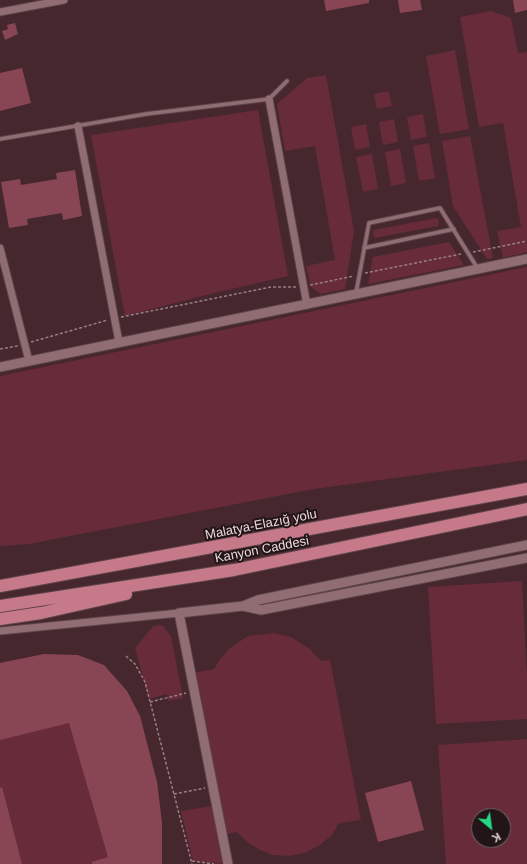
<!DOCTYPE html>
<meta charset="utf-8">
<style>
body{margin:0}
#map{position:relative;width:527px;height:864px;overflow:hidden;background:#45272d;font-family:Helvetica,sans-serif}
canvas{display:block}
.north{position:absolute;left:471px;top:808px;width:40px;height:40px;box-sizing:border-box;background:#221517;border:1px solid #736366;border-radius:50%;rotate:151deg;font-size:11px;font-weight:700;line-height:16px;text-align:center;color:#edd9dc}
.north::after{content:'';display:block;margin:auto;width:14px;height:18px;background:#25d886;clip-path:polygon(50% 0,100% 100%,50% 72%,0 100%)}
</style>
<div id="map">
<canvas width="527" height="864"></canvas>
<div class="north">K</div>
</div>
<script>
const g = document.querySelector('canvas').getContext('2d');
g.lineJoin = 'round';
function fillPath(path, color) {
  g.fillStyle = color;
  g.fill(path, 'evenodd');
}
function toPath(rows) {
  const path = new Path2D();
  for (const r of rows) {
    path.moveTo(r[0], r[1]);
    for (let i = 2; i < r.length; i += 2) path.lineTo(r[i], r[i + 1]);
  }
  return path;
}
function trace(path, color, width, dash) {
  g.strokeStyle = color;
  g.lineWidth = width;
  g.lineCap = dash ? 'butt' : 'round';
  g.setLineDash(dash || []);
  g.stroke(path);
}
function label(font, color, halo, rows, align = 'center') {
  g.font = font + ' Helvetica,sans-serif';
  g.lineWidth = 4;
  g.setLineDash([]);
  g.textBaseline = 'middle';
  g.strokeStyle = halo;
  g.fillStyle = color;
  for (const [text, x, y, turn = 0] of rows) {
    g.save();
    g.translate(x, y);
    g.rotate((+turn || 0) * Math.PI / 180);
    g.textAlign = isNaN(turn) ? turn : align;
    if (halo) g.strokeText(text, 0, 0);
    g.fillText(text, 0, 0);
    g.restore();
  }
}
const green = toPath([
 [491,11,511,18,518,53,527,52,527,252,503,258,497,231,521,227,503,123,479,127,460,17],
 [455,50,469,129,440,134,426,56],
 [326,75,354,231,345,289,321,294,311,287,306,266,335,260,315,146,285,151,277,104,307,78],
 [389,91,392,106,377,109,374,94],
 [258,110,288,276,206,295,125,316,91,135],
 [423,114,427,137,411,140,407,117],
 [394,119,398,142,383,145,379,122],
 [366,124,370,147,355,150,351,127],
 [470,136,493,258,487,259,453,206,442,141],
 [429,143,435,178,419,181,413,146],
 [400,149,406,183,391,186,385,152],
 [372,154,378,189,363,192,356,157],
 [437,218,439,221,438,226,375,238,373,234,373,230],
 [449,242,464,265,368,284,373,257],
 [527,267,527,460,314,489,29,544,0,546,0,376],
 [522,581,527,676,527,719,436,724,428,587],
 [158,625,163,626,171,636,183,698,168,701,167,694,149,699,135,648,153,626],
 [274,633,291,637,310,649,321,661,330,660,361,820,339,823,332,835,320,845,305,853,288,856,273,855,260,850,247,842,237,832,225,834,193,673,214,669,220,659,230,648,248,636],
 [44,654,140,716,157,782,162,823,162,864,0,864,0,663],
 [527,739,527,864,446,864,438,745],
 [479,816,503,816,503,840,479,840],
 [212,806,222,864,193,861,181,811]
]);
const building = toPath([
 [324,0,369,0,369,3,326,11],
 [398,0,420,0,422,10,400,13],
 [513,0,527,0,527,10,515,13],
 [15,23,18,34,5,40,2,31,8,29,7,25],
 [22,68,31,103,0,111,0,73],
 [75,170,82,216,63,220,62,213,27,219,28,225,9,228,1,182,20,179,21,185,57,179,56,173],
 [44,654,78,655,104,665,127,691,140,716,157,782,162,823,162,864,92,864,92,862,108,857,69,723,0,740,0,663],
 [411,781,424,830,378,842,365,793],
 [2,787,22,864,0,864,0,788]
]);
const path = toPath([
 [473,252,527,241],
 [365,273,461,254],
 [310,285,354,276],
 [121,317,271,287,297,287],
 [31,342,108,320],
 [0,349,18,346],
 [126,656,135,664,145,682,192,864],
 [150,702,186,693],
 [174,794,205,788],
 [192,861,214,864]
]);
const lane = toPath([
 [0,139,146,114,269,99,287,81],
 [364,248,454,229],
 [356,293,369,223,440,208,478,269]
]);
const street = toPath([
 [0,12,64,0],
 [269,99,307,305],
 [78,126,119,342],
 [0,248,29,361],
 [0,631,179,613]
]);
const secondary = toPath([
 [0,367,527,259],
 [243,606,258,600,527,545],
 [228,864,179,613,243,606,261,610,527,558]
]);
const highway = toPath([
 [0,586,527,489],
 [0,606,234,570,527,509],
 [0,619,41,613,126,594]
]);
const streetNames = [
 ["Malatya-Elazığ yolu",261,525,-11],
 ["Kanyon Caddesi",262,550,-11]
];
fillPath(green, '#682b3a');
fillPath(building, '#884655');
trace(lane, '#5d4449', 5.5);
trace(street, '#5d4449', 9);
trace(secondary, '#5d4449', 11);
trace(highway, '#5d4449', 14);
trace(path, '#977e83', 1.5, [3, 2]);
trace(lane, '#906d73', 3.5);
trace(street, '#906d73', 7);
trace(secondary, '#906d73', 9);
trace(highway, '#c57989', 12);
label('13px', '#edd9dc', '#221517', streetNames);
</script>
